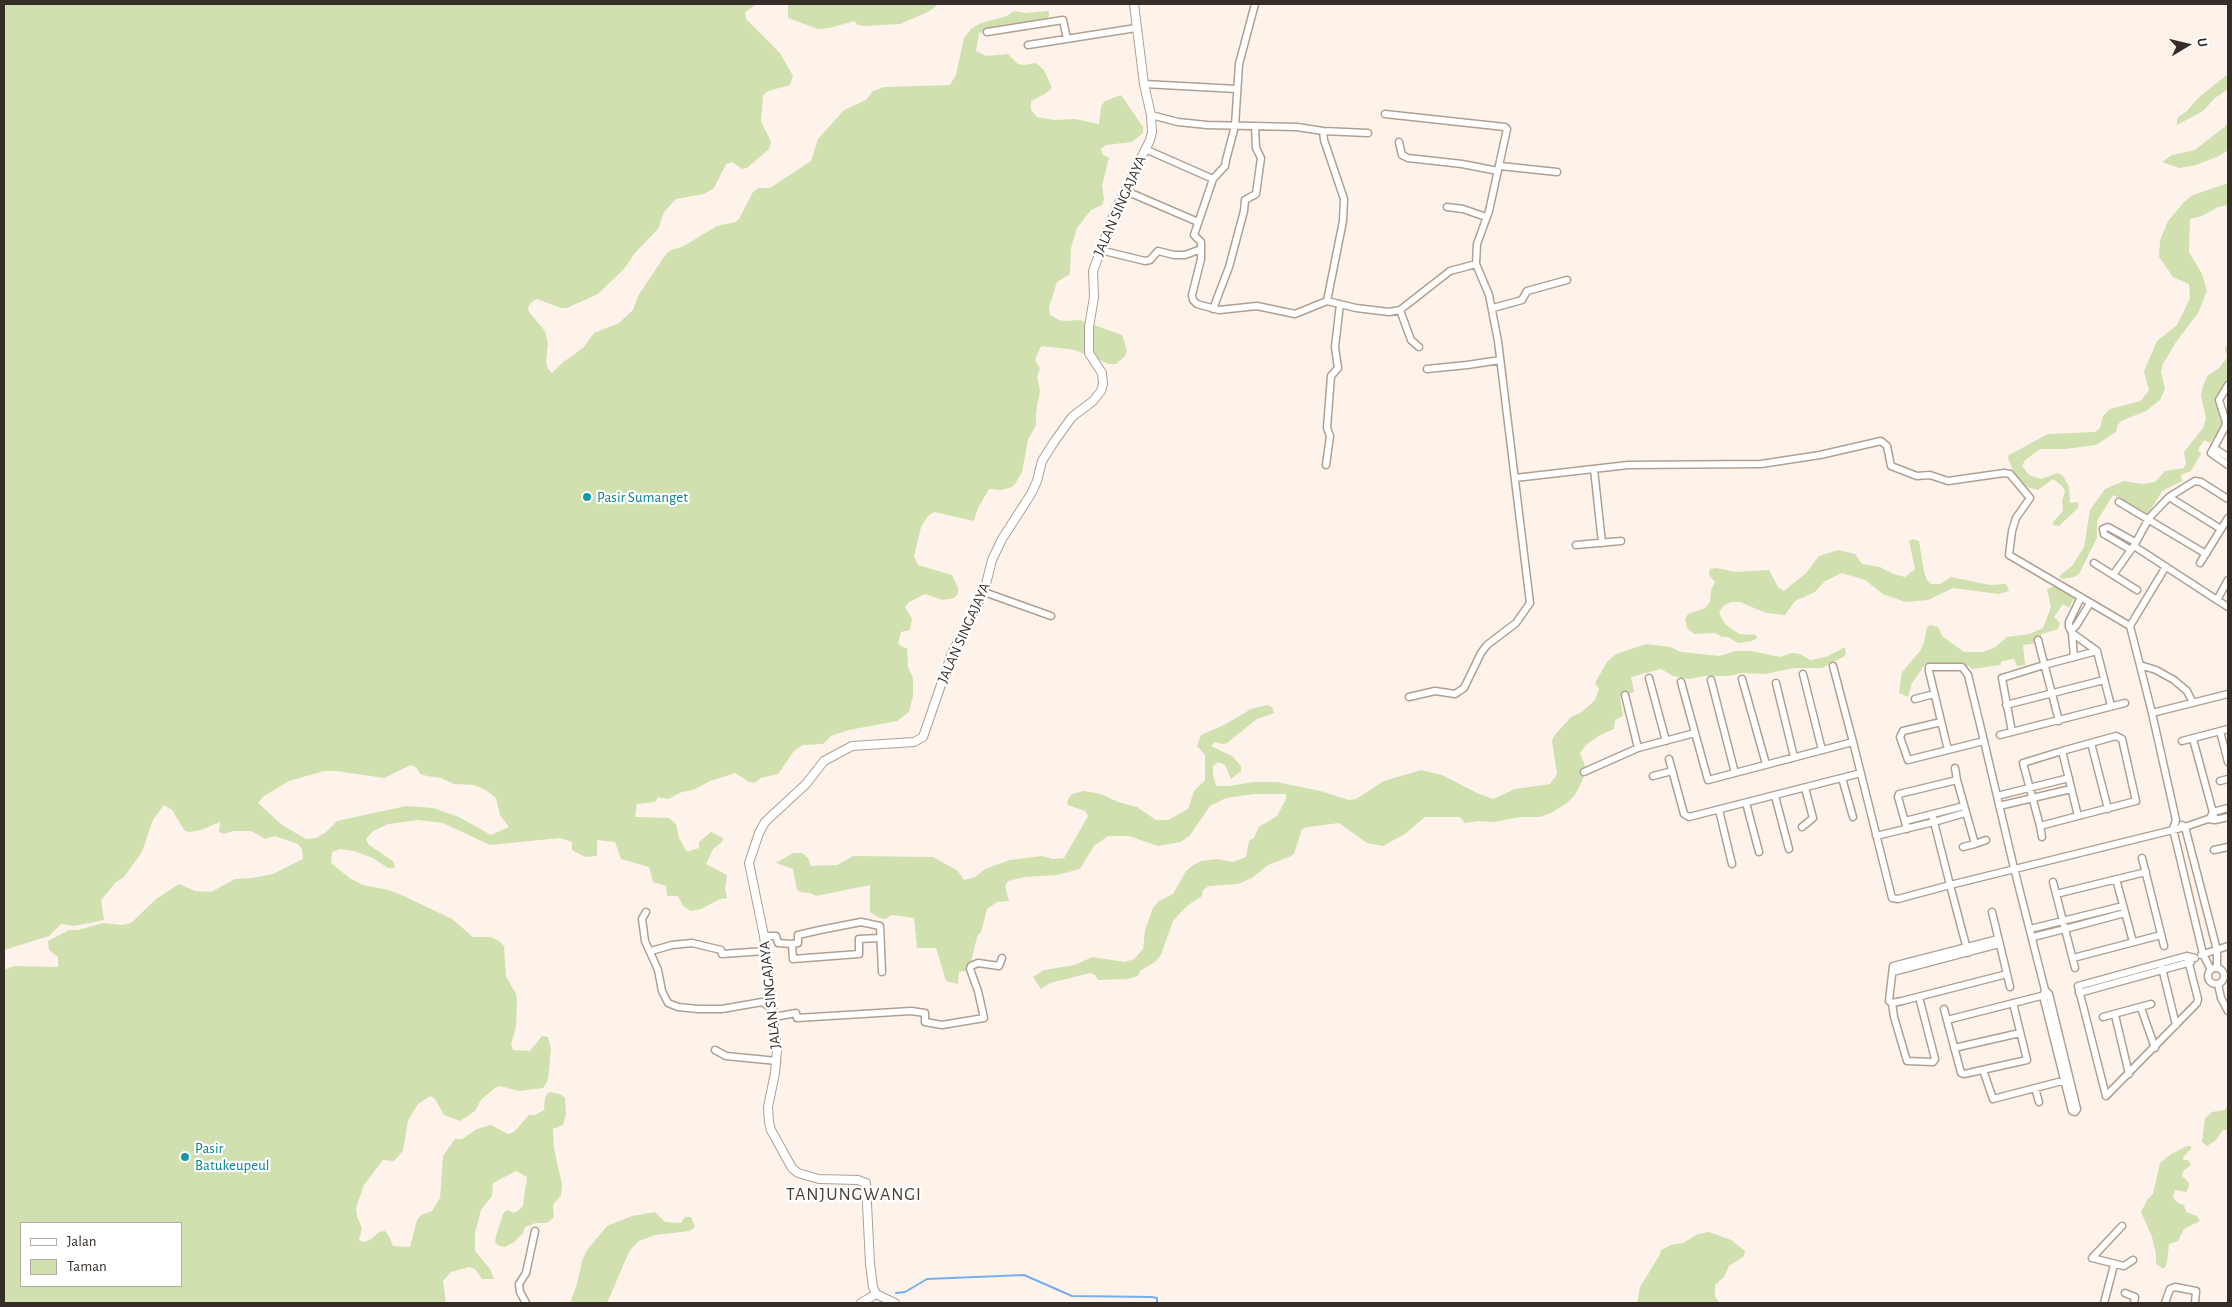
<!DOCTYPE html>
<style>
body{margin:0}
#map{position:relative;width:2232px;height:1307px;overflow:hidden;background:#fef3eb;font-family:"Alegreya Sans",sans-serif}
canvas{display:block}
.frame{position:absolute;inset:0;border:5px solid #342d28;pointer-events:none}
.legend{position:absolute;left:20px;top:1222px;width:162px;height:65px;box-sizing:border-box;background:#fff;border:1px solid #aeaba9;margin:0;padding:6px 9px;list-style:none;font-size:15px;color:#342d28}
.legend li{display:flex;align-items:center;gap:10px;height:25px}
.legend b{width:25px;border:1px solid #aeaba9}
.north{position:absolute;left:2162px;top:20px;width:50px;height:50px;-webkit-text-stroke:4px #fff;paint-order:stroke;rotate:81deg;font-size:14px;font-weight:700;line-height:20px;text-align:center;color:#342d28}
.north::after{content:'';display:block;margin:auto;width:18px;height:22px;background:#342d28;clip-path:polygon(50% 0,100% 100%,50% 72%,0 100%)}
</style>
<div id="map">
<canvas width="2232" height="1307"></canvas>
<div class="frame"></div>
<ul class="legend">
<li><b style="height:6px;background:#fff"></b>Jalan</li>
<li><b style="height:14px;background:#d0e0af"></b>Taman</li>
</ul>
<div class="north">U</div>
</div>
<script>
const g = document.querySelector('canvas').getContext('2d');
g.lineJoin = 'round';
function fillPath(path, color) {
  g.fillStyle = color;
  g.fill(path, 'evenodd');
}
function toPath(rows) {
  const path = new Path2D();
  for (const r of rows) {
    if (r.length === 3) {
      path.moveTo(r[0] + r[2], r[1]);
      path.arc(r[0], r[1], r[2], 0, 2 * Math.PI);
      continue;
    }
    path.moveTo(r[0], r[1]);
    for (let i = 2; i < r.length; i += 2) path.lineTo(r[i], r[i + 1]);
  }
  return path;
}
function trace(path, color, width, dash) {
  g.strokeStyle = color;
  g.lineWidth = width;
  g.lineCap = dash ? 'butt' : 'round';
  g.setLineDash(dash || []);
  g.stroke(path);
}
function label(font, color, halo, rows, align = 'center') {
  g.font = font + ' "Alegreya Sans",sans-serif';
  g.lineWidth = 4.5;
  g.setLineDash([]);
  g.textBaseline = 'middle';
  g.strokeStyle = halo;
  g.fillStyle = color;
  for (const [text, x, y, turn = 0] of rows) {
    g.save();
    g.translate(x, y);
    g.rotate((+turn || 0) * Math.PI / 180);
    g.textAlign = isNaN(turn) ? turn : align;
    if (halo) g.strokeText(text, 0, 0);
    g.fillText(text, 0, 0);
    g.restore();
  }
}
const green = toPath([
 [4,4,757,4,745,12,746,19,780,53,793,76,790,85,768,91,763,95,761,121,771,142,769,149,747,168,742,169,732,162,726,164,714,188,704,194,676,199,664,212,658,229,635,253,624,269,598,294,567,308,561,308,537,299,532,302,528,307,529,312,545,331,548,344,546,363,548,369,552,373,562,363,583,348,594,333,619,323,633,310,638,296,666,254,671,250,682,247,717,226,735,222,739,219,753,192,758,188,770,188,811,161,818,139,844,110,866,100,873,91,884,87,950,85,956,75,964,38,971,29,981,23,1007,16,1014,11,1025,13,1048,11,1049,13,1049,16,1045,20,979,33,976,51,986,56,1008,54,1018,64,1024,65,1036,63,1044,70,1052,88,1045,94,1031,101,1031,110,1037,117,1054,120,1075,119,1099,124,1101,106,1105,101,1121,95,1143,127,1143,133,1132,142,1106,145,1101,149,1103,155,1109,158,1102,186,1104,199,1102,205,1091,210,1077,228,1071,248,1070,274,1057,282,1049,307,1050,315,1059,320,1065,321,1080,320,1122,335,1127,350,1125,356,1116,364,1109,364,1075,350,1042,346,1040,348,1035,360,1040,368,1037,377,1040,391,1036,412,1036,425,1028,440,1022,472,1015,484,1012,487,1001,490,989,489,978,508,974,521,934,512,928,516,921,527,914,556,918,565,952,575,958,588,958,594,954,598,943,600,925,594,909,602,905,607,912,619,910,630,901,632,898,643,902,647,907,648,908,667,913,678,913,696,909,712,897,721,849,730,831,736,823,744,803,745,794,751,778,774,761,778,754,783,749,782,735,773,710,781,693,790,682,792,668,799,658,797,655,802,637,804,635,817,669,818,676,824,679,838,687,852,699,848,699,842,711,832,723,838,722,842,713,849,706,864,727,875,725,888,727,898,720,899,701,909,691,911,683,906,678,896,667,896,666,886,653,882,649,867,621,859,615,842,597,840,597,856,585,857,572,850,572,842,560,838,490,845,443,823,418,820,388,824,373,831,366,839,369,845,393,861,395,868,388,868,373,858,354,851,340,849,332,852,331,863,351,879,363,885,389,890,406,897,452,919,473,937,491,937,499,941,504,946,506,976,516,994,517,1000,516,1027,511,1044,513,1050,530,1051,542,1036,548,1037,551,1049,548,1080,543,1088,519,1091,500,1086,495,1088,481,1100,475,1111,460,1121,444,1115,435,1099,430,1096,418,1104,408,1120,403,1151,394,1161,383,1160,364,1185,356,1208,357,1217,362,1228,359,1240,364,1242,370,1240,379,1232,385,1231,389,1236,393,1246,410,1247,417,1220,421,1215,432,1211,440,1198,443,1156,455,1139,462,1139,477,1129,491,1125,508,1134,514,1132,529,1115,535,1115,544,1110,545,1097,549,1092,560,1094,565,1098,566,1115,563,1125,553,1129,554,1149,562,1184,561,1195,553,1205,554,1217,547,1223,536,1223,525,1227,523,1233,514,1242,505,1247,499,1246,495,1242,496,1236,503,1214,507,1210,514,1213,519,1210,523,1206,527,1177,516,1171,493,1183,492,1196,481,1210,475,1233,475,1251,490,1269,494,1279,482,1279,475,1269,469,1267,451,1272,443,1281,446,1303,4,1303,4,970,14,966,58,967,58,957,49,950,48,941,69,930,78,930,103,923,122,925,131,923,156,899,179,884,195,891,211,892,235,879,252,878,273,874,303,859,302,849,298,844,275,836,265,839,251,831,233,831,224,834,219,832,220,822,201,830,190,832,185,831,172,810,164,805,153,820,142,852,124,877,116,882,101,900,104,920,74,926,61,924,49,936,4,950],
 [411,765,417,768,420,774,427,776,441,778,454,784,474,785,486,790,496,798,500,815,509,827,491,835,459,817,433,808,406,806,337,821,326,832,316,838,306,839,282,825,258,803,264,796,289,781,324,771,336,771,384,778],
 [21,1223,181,1223,181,1286,21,1286],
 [788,4,939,4,928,12,900,24,864,26,858,25,854,21,830,28,818,29,788,18],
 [2228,74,2228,89,2215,98,2203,111,2177,125,2177,118,2187,111,2199,97],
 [2228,124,2228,150,2219,156,2196,165,2179,168,2162,162,2172,155,2195,150],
 [2228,183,2228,205,2218,207,2202,216,2190,219,2189,252,2202,274,2207,291,2198,313,2176,342,2163,364,2161,371,2165,389,2160,400,2146,411,2121,421,2117,426,2116,432,2096,445,2065,449,2040,449,2025,460,2022,466,2029,475,2041,479,2058,473,2063,476,2069,487,2070,503,2078,502,2078,508,2059,526,2053,525,2053,522,2063,511,2062,501,2065,491,2062,486,2053,479,2038,490,2027,487,2014,473,2008,458,2009,455,2048,434,2095,432,2100,428,2103,416,2110,409,2141,401,2149,390,2144,371,2157,341,2177,325,2190,298,2189,284,2173,277,2159,257,2160,240,2168,221,2184,202,2193,195],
 [2228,342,2228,381,2217,400,2225,422,2210,443,2204,440,2198,450,2201,454,2191,471,2181,475,2182,481,2162,491,2148,514,2113,495,2097,521,2097,538,2079,574,2074,577,2062,579,2059,576,2072,566,2084,547,2090,510,2105,489,2124,481,2142,484,2155,482,2165,471,2184,468,2186,464,2184,452,2203,428,2206,419,2201,395,2203,386,2208,375,2218,369,2227,358,2225,349],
 [1912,539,1919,541,1924,572,1927,580,1931,584,1940,584,1951,577,1990,585,2005,584,2007,585,2009,591,1999,594,1953,588,1928,600,1905,602,1883,594,1865,580,1842,573,1825,581,1815,592,1795,601,1785,615,1766,613,1740,602,1731,602,1723,606,1719,613,1725,624,1739,634,1756,635,1757,638,1752,641,1738,643,1728,637,1722,637,1715,633,1694,634,1687,628,1685,619,1688,614,1705,608,1710,602,1711,590,1715,582,1709,575,1710,569,1717,568,1735,572,1769,570,1778,587,1784,591,1806,573,1819,556,1838,550,1855,554,1862,564,1880,567,1893,574,1905,577,1915,569,1909,541],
 [2055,586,2072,593,2075,597,2069,608,2063,604,2054,617,2060,623,2058,629,2042,634,2038,643,2023,645,2025,665,2017,666,2014,659,2002,661,2000,665,1972,669,1969,666,1949,663,1926,663,1912,683,1908,697,1899,693,1902,672,1920,651,1924,642,1927,627,1930,625,1938,627,1942,636,1964,652,1983,652,1994,648,2007,637,2030,634,2043,628,2051,607,2047,589],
 [1646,644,1670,647,1681,652,1719,656,1736,651,1752,651,1780,657,1792,653,1800,654,1810,660,1826,657,1845,647,1846,653,1845,656,1822,668,1794,668,1765,674,1741,673,1730,676,1704,676,1689,679,1673,676,1661,669,1631,677,1634,692,1620,696,1623,716,1615,720,1614,729,1600,735,1586,745,1580,753,1585,766,1583,779,1575,795,1567,803,1551,813,1540,817,1521,817,1493,822,1479,821,1465,823,1460,817,1425,817,1405,834,1383,846,1367,843,1339,823,1308,827,1302,829,1294,854,1291,856,1268,865,1252,878,1238,884,1209,886,1203,890,1202,896,1187,906,1173,921,1161,955,1155,962,1140,971,1138,976,1127,979,1098,980,1095,975,1090,973,1050,983,1041,989,1033,977,1044,970,1075,965,1092,957,1125,962,1134,959,1143,949,1145,930,1153,908,1159,901,1173,894,1186,871,1193,865,1201,861,1217,859,1233,862,1246,857,1249,841,1254,838,1259,827,1277,816,1286,799,1286,794,1254,794,1226,798,1210,806,1190,835,1181,842,1158,846,1129,836,1108,836,1094,846,1080,869,1057,875,1025,877,1008,881,1005,886,1009,901,997,902,987,909,981,932,977,937,969,970,959,972,958,984,946,981,936,948,917,948,914,918,892,915,885,919,879,918,870,912,870,885,816,896,810,893,800,892,797,890,793,869,776,863,793,853,802,853,808,858,811,866,837,865,853,856,933,857,958,871,964,880,975,877,985,869,1010,860,1042,856,1053,859,1064,858,1088,816,1085,811,1068,805,1067,801,1072,794,1084,791,1101,794,1118,802,1137,807,1156,820,1168,820,1188,809,1194,791,1205,780,1205,755,1197,746,1201,735,1224,725,1251,709,1267,705,1272,707,1274,713,1257,719,1227,743,1222,744,1215,742,1211,746,1232,756,1241,766,1241,771,1231,779,1225,765,1218,762,1213,766,1213,775,1216,786,1229,786,1253,782,1277,782,1320,791,1349,800,1356,799,1384,781,1421,770,1442,775,1477,793,1493,799,1515,789,1550,784,1557,774,1552,741,1554,736,1571,717,1582,712,1595,700,1599,689,1595,683,1607,662,1616,654],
 [2228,1104,2228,1130,2223,1130,2216,1140,2207,1146,2202,1142,2205,1118,2212,1112,2225,1110],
 [2187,1146,2191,1146,2191,1149,2184,1156,2183,1160,2188,1160,2191,1165,2183,1171,2182,1176,2189,1183,2188,1189,2186,1192,2175,1190,2173,1197,2178,1203,2184,1205,2186,1212,2197,1216,2200,1221,2184,1229,2178,1241,2169,1244,2167,1263,2165,1268,2162,1268,2156,1264,2156,1254,2152,1237,2141,1212,2147,1200,2153,1194,2160,1163,2171,1154],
 [655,1212,665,1222,681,1223,685,1217,691,1217,695,1227,690,1231,655,1235,639,1241,630,1250,607,1303,570,1303,577,1284,582,1261,587,1250,607,1226,632,1216],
 [1709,1232,1731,1240,1745,1251,1744,1256,1729,1266,1724,1277,1715,1285,1715,1297,1720,1303,1637,1303,1640,1287,1659,1256,1661,1250,1671,1245,1683,1243,1698,1234]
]);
const stream = toPath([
 [896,1293,905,1292,927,1279,1024,1275,1072,1296,1152,1297,1157,1298,1157,1303]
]);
const minor = toPath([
 [1255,4,1239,64,1235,126,1226,160,1225,166,1213,179,1194,235,1201,242,1201,259,1192,295,1193,300,1197,304,1219,310,1257,306,1295,314,1327,301,1356,308,1389,312,1400,310,1450,271,1476,264],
 [987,32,1063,20,1067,39],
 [1028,45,1136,28],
 [1144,84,1237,89],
 [1385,114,1505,127,1507,129,1489,211,1477,244,1476,264,1489,295,1498,341,1530,603,1516,623,1487,645,1481,653,1464,688,1455,694,1435,691,1409,697],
 [1151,115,1178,122,1207,125,1297,127,1323,131,1368,133],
 [1323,131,1324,140,1344,199,1343,221,1327,301],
 [1399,142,1402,155,1408,158,1462,164,1498,171],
 [1145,149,1213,179],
 [1500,166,1557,172],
 [1126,191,1198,222],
 [1447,207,1463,209,1486,217],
 [1100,250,1145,261,1150,260,1158,251,1174,255,1185,255,1201,249],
 [1493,308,1522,300,1527,291,1567,280],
 [1213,309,1229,267,1244,211,1245,200,1256,194,1261,158,1256,148,1255,126],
 [1400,310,1411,340,1419,347],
 [1427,369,1467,365,1500,360],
 [2228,385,2219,400,2226,422,2225,427,2211,453,2228,465],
 [2214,448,2228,457],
 [1326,465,1330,436,1327,428,1331,376,1338,368,1335,347,1340,304],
 [1594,469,1602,543],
 [1515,478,1628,465,1761,464,1820,455,1881,441,1887,446,1891,466,1917,476,1930,475,1948,481,2004,473,2010,474,2030,498,2016,518,2012,531,2009,555,2130,626,2152,713,2176,820,2173,829,2203,954,2211,970],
 [2169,497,2221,529],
 [2228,499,2201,482,2195,481,2169,497,2149,518,2134,546,2217,600,2228,580],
 [2119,502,2206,554],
 [1576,545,1621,541],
 [2131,550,2104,534,2103,529,2108,527,2135,542],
 [2094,563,2137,590],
 [2200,563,2228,518],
 [2113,575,2133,547],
 [984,592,1051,616],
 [2081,597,2069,622,2069,627,2072,633,2097,651],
 [2217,600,2228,607],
 [2130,626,2165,568],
 [2071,630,2076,626,2090,603],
 [2072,633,2074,657],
 [2038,640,2059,721],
 [2140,665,2156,670,2174,680,2187,691,2193,703],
 [1833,666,1853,742],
 [1803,674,1822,750],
 [1649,678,1666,741],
 [1742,679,1766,764],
 [1711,680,1735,773],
 [1681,682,1708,780,1853,742,1892,898,1898,899,1950,885,1968,953],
 [1776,683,1794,757],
 [1625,695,1638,748,1695,733],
 [1915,699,1934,694],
 [2006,705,2104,680],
 [2152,713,2228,694],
 [1941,722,1903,731,1900,737,1908,760,1948,750],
 [2220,731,2228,762],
 [2012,732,2002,678,2044,665,2097,651,2111,706],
 [2000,735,2125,703],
 [2193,739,2215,820],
 [1984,741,1948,750,1929,671,1929,667,1962,667,1968,675,1984,741,2014,868,2045,990,2049,994,2077,1109,2075,1112],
 [2182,741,2228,729],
 [2091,743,2108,809],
 [2062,751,2078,816,2040,826,2023,763,2062,751],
 [2062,751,2116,736,2122,739,2136,801,2078,816],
 [1669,759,1684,814,1689,817,1861,773],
 [1955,768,1957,780],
 [1584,772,1638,748],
 [1653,776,1672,771],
 [1842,778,1853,817],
 [2220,781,2228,779],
 [1775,796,1789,849],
 [1997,796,2069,778],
 [1746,803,1759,852],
 [1999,806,2071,789],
 [1719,810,1732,864],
 [2211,816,2213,812,2228,808],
 [1933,818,1934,822,1965,813],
 [1905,821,1964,806],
 [2182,825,2185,827,2217,950,2217,968],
 [2040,826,2042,837],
 [1802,827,1813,818,1805,788],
 [1907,829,1898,797,1899,794,1957,780,1975,844,1963,847],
 [1876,836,1934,822,1950,885,2185,827,2208,819,2215,820,2228,817],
 [1975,844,1986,840],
 [2214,850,2228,847],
 [2142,858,2164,946],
 [2116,879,2133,942],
 [2053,882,2065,929,2125,913],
 [2056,894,2146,872],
 [646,912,642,919,645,941,658,970,662,991,668,1003,678,1007,698,1009,722,1009,762,1002,773,1009],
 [1992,912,2007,974,1902,1001,1892,1003,1889,1001,1893,966,1998,939],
 [2030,929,2123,906],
 [764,936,776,936,778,943,792,944,798,943,798,935,820,930,861,922,880,926,882,972],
 [2033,937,2065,929,2075,968],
 [792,944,793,959,859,954,859,939,880,938],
 [651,951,672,945,692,943,721,950,722,954,765,951],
 [2201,955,2228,946],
 [2187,956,2198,999,2197,1003,2106,1096,2078,986,2187,956,2195,958],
 [2073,958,2161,935],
 [2162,968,2176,1025],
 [2216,976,8],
 [1893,972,1999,944],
 [2007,974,2010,987],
 [2218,984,2221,998,2228,1011],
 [2045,990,2043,996,2072,1111,2075,1112],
 [2079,993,2191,962],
 [1892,1003,1894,1017,1907,1061,1933,1062,1935,1059,1919,997],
 [2141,1008,2155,1048],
 [1944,1009,1961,1073,1964,1074,2027,1060,2013,1003],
 [2115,1015,2129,1074],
 [774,1017,796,1013,797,1018,911,1011,925,1013,925,1022,942,1025,984,1018,978,991,970,969,971,966,978,963,999,966,1002,958],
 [2103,1017,2151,1004],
 [1947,1020,2045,995],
 [1954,1048,2020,1033],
 [715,1050,726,1056,777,1061],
 [1983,1070,1993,1099,2066,1080],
 [2035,1088,2039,1102],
 [2122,1226,2092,1258,2124,1266,2133,1260],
 [2125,1293,2135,1297,2134,1303],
 [526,1303,520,1292,519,1284,526,1273,535,1231],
 [2104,1303,2114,1265],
 [2165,1303,2170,1289,2175,1287,2196,1291,2195,1303]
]);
const tertiary = toPath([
 [861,1303,876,1294],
 [895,1303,876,1294,873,1287,870,1264,866,1183,858,1180,819,1179,798,1173,792,1168,771,1130,769,1122,768,1107,775,1073,777,1050,764,936,749,863,759,833,765,822,806,784,824,761,852,746,914,742,923,737,952,653,984,592,992,560,1002,539,1031,494,1037,481,1042,461,1054,442,1072,417,1093,401,1101,391,1103,384,1102,373,1089,353,1089,327,1094,297,1093,271,1116,209,1150,140,1152,132,1151,115,1144,84,1134,4]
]);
const markers = [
 [587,497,5,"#0f9aa8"],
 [185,1157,5,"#0f9aa8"]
];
const streetNames = [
 ["JALAN SINGAJAYA",1120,206,-66],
 ["JALAN SINGAJAYA",964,633,-66],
 ["JALAN SINGAJAYA",770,995,-96]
];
const cultureNames = [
 ["Pasir Sumanget",597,497],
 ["Pasir",195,1148],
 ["Batukeupeul",195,1165]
];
const quarterNames = [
 ["TANJUNGWANGI",854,1195]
];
fillPath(green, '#d0e0af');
trace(stream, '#76aeec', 2);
trace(minor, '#b1a092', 9);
trace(tertiary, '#b1a092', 10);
trace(minor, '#fff', 6);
trace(tertiary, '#fff', 8);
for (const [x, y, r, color] of markers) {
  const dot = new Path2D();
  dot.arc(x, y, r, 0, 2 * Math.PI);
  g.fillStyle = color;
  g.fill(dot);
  trace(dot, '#fff', 2);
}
label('15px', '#342d28', '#fff', streetNames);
label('15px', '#0d838f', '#fff', cultureNames, 'left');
g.letterSpacing = '1px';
label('18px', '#4b3d31', '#fff', quarterNames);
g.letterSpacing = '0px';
</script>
